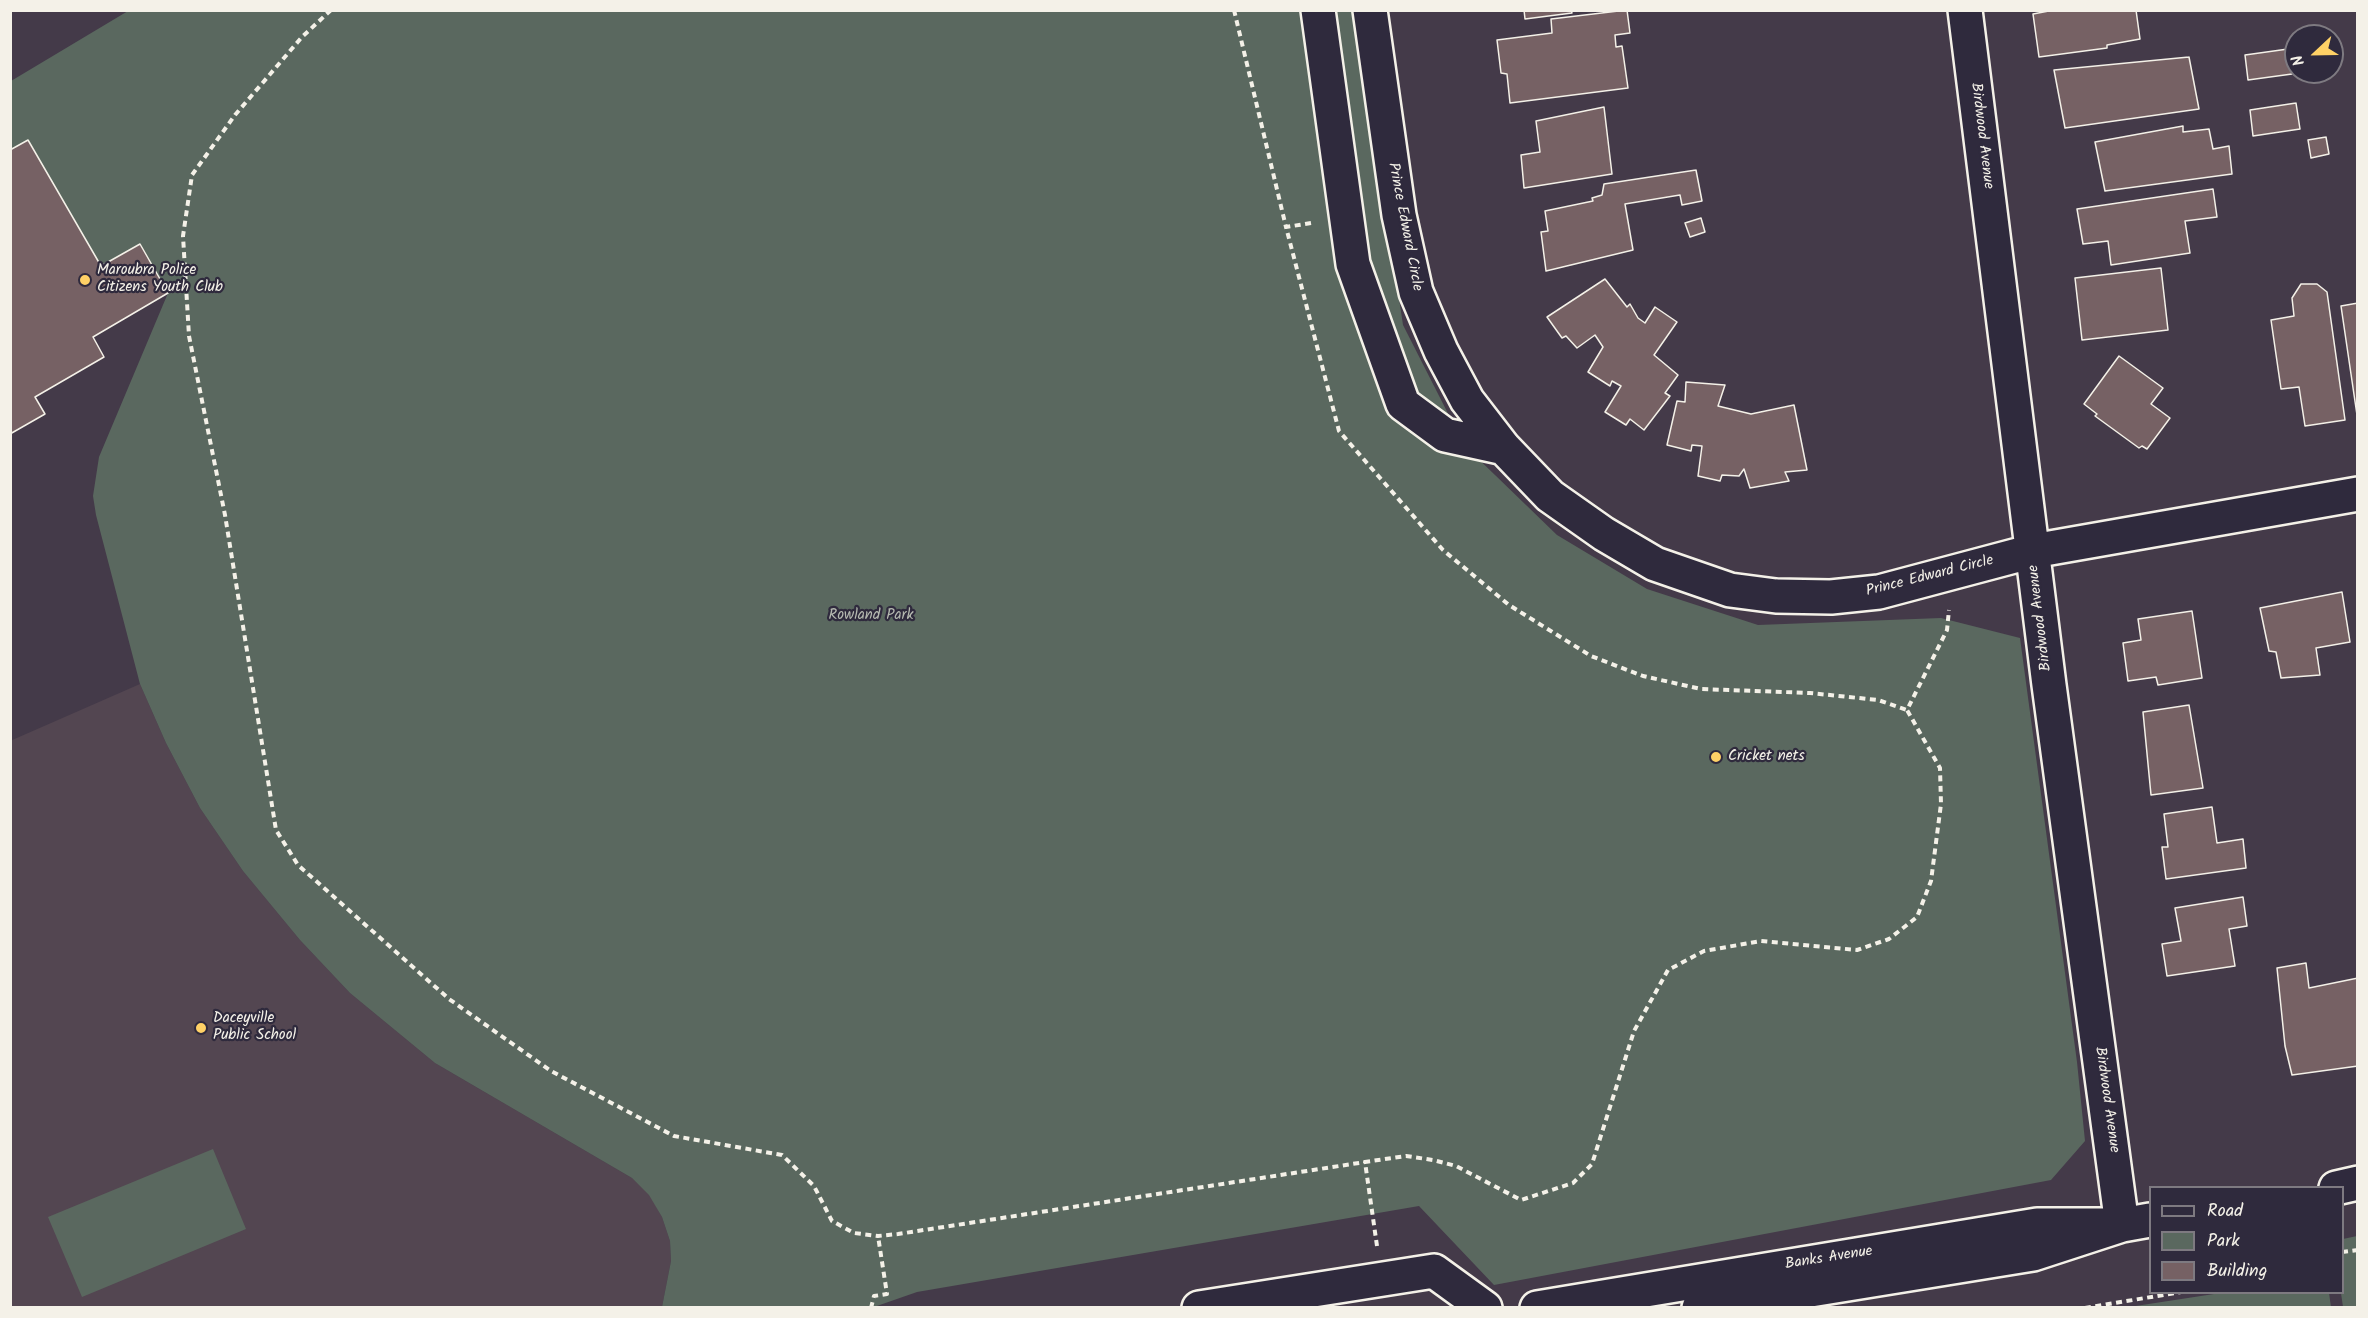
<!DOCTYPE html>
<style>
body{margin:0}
#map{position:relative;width:2368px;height:1318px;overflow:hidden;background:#443a49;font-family:Kalam,sans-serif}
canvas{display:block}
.frame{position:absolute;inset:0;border:12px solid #f4f1e8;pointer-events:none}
.legend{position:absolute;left:2149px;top:1186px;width:195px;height:108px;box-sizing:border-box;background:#2f2a3d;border:2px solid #7e7a81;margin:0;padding:8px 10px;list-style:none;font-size:18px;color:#f4f1e8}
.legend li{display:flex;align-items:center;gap:12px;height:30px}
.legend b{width:30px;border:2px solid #7e7a81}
.north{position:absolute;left:2284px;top:24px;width:60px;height:60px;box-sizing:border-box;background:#2f2a3d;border:2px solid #7e7a81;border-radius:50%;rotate:248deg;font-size:16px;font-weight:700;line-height:24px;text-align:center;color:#f4f1e8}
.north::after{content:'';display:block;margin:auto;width:21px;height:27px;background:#ffd166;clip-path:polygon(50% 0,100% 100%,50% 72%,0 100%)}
</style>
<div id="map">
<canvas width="2368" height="1318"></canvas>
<div class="frame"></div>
<ul class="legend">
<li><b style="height:8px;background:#2f2a3d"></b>Road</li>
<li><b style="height:16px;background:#5a685f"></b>Park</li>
<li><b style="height:16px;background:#766164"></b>Building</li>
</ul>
<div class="north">N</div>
</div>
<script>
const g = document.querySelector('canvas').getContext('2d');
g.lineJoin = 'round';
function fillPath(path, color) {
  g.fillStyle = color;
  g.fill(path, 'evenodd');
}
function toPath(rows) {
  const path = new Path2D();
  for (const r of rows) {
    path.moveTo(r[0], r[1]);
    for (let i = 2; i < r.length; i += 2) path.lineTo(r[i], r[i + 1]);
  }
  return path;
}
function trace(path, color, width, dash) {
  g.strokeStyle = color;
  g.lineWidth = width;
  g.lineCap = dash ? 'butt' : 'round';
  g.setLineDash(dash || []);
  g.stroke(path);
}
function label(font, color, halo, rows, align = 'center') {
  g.font = font + ' Kalam,sans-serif';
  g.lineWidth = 4.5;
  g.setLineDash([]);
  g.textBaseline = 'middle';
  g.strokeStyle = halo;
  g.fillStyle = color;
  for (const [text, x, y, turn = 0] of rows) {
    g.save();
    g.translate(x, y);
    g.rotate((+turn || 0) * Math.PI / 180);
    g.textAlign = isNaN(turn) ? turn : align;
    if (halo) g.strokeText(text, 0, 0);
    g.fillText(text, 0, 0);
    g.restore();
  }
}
const built = toPath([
 [140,684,166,743,200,808,243,871,300,940,350,993,435,1063,632,1178,650,1195,662,1217,670,1241,671,1261,662,1307,11,1307,10,741]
]);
const green = toPath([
 [128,11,1356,11,1403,325,1464,445,1557,535,1647,589,1758,625,1941,618,2020,638,2077,1062,2085,1141,2051,1180,1494,1285,1419,1206,917,1292,874,1307,662,1307,671,1261,670,1241,662,1217,649,1195,632,1178,435,1063,350,993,300,940,243,871,200,808,166,743,140,684,96,515,93,496,99,457,168,293,140,244,101,266,28,140,11,150,11,81],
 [213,1149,246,1229,82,1297,48,1217],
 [2357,1236,2357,1307,2343,1307,2341,1293,2343,1239],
 [2227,1292,2329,1293,2331,1307,2129,1307]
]);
const building = toPath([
 [1524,10,1571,10,1572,13,1525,19,1524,10],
 [1627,10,1630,33,1615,35,1616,47,1622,46,1628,88,1510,103,1507,74,1501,73,1497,40,1552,33,1551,19,1627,10],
 [2054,10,2136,10,2140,39,2107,45,2107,48,2039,57,2033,14,2054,10],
 [2288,49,2292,74,2248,80,2245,55,2288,49],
 [2189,57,2199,109,2065,128,2054,70,2189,57],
 [2296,103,2300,129,2253,136,2250,110,2296,103],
 [1604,107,1612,174,1524,188,1521,155,1540,152,1536,121,1604,107],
 [2183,126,2183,132,2209,129,2213,149,2229,146,2232,174,2105,191,2095,142,2183,126],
 [2326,137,2329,154,2311,158,2308,140,2326,137],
 [28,140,101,266,140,244,168,293,93,337,104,357,35,397,45,414,10,434,10,150,28,140],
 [1696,170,1702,201,1682,205,1680,195,1625,204,1633,250,1546,271,1541,232,1548,231,1545,211,1593,201,1592,198,1602,195,1604,184,1696,170],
 [2213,189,2217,217,2185,221,2190,253,2111,265,2108,241,2083,244,2077,209,2213,189],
 [1701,218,1705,232,1690,237,1685,223,1701,218],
 [2161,268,2168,330,2082,340,2075,278,2161,268],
 [1605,279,1627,307,1630,304,1638,318,1645,323,1655,307,1677,322,1654,355,1678,375,1665,393,1670,396,1644,430,1630,419,1626,425,1605,412,1621,386,1612,381,1610,386,1588,372,1603,347,1595,335,1577,348,1566,336,1562,338,1547,317,1605,279],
 [2301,284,2317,284,2327,292,2345,420,2305,426,2299,387,2281,389,2271,320,2294,316,2292,298,2301,284],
 [2358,303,2358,415,2357,415,2341,306,2358,303],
 [2119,356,2163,388,2151,404,2170,418,2147,449,2142,446,2139,448,2095,416,2097,414,2084,404,2119,356],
 [1686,382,1725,385,1718,406,1751,414,1794,405,1807,470,1785,472,1789,481,1750,488,1744,469,1739,476,1722,475,1720,481,1698,476,1702,446,1692,445,1691,451,1667,445,1677,401,1685,402,1686,382],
 [2342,592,2350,642,2316,648,2320,675,2281,678,2276,652,2269,651,2260,608,2342,592],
 [2192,611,2202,678,2158,685,2156,677,2128,681,2123,643,2141,640,2138,619,2192,611],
 [2189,705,2203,788,2151,795,2143,712,2189,705],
 [2212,807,2217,843,2243,839,2246,868,2166,879,2162,847,2168,847,2164,814,2212,807],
 [2243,897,2247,926,2229,929,2235,966,2167,976,2162,944,2181,941,2175,908,2243,897],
 [2306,963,2309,988,2358,978,2358,1066,2292,1075,2285,1046,2277,968,2306,963]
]);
const path = toPath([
 [331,10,302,37,235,115,192,175,183,236,189,336,225,515,276,830,298,865,449,999,551,1071,674,1136,782,1155,814,1186,832,1221,854,1233,878,1236,898,1234,1365,1162],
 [1234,10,1286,227],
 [1311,223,1286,227,1339,431,1443,550,1509,605,1591,656,1643,676,1701,689,1810,693,1878,700,1907,710],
 [1377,1246,1365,1162,1406,1156,1433,1160,1456,1166,1521,1200,1573,1183,1592,1164,1634,1031,1668,970,1704,951,1761,941,1857,950,1889,939,1917,917,1931,881,1941,804,1940,768,1907,710,1947,630,1949,610],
 [2342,1252,2358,1250],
 [871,1308,874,1296,887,1294,878,1236],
 [2085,1308,2181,1292]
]);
const minor = toPath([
 [1318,10,1353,264,1403,404,1445,435,1504,448],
 [1370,10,1399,215,1416,292,1441,351,1467,400,1504,448,1550,496,1604,534,1655,564,1730,590,1776,596,1831,597,1879,592,2033,551,2358,494],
 [1965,10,2049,685,2122,1225],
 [2336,1188,2358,1183],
 [1199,1308,1434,1271,1485,1308],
 [1537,1308,2037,1225,2122,1225],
 [1699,1308,2033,1254,2122,1225,2150,1220]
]);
const markers = [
 [85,280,6,"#ffd166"],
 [1716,757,6,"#ffd166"],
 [201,1028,6,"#ffd166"]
];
const streetNames = [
 ["Birdwood Avenue",1981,136,83],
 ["Prince Edward Circle",1404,227,79],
 ["Prince Edward Circle",1930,577,-14],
 ["Birdwood Avenue",2041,618,-97],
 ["Birdwood Avenue",2106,1100,82],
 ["Banks Avenue",1829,1259,-9]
];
const poiNames = [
 ["Maroubra Police",97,271],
 ["Citizens Youth Club",97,288],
 ["Cricket nets",1728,757],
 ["Daceyville",213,1019],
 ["Public School",213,1036]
];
const parkNames = [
 ["Rowland Park",871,616]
];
fillPath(built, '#534651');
fillPath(green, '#5a685f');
fillPath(building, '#766164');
trace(building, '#f4f1e8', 1.5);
trace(minor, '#f4f1e8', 38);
trace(path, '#f4f1e8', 4, [6, 4.5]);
trace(minor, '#2f2a3d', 33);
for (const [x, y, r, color] of markers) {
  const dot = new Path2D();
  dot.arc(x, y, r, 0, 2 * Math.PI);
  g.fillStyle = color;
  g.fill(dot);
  trace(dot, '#2f2a3d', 2);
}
label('15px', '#f4f1e8', '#2f2a3d', streetNames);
label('15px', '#f4f1e8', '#2f2a3d', poiNames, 'left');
label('15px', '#b6bab1', '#2f2a3d', parkNames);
</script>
